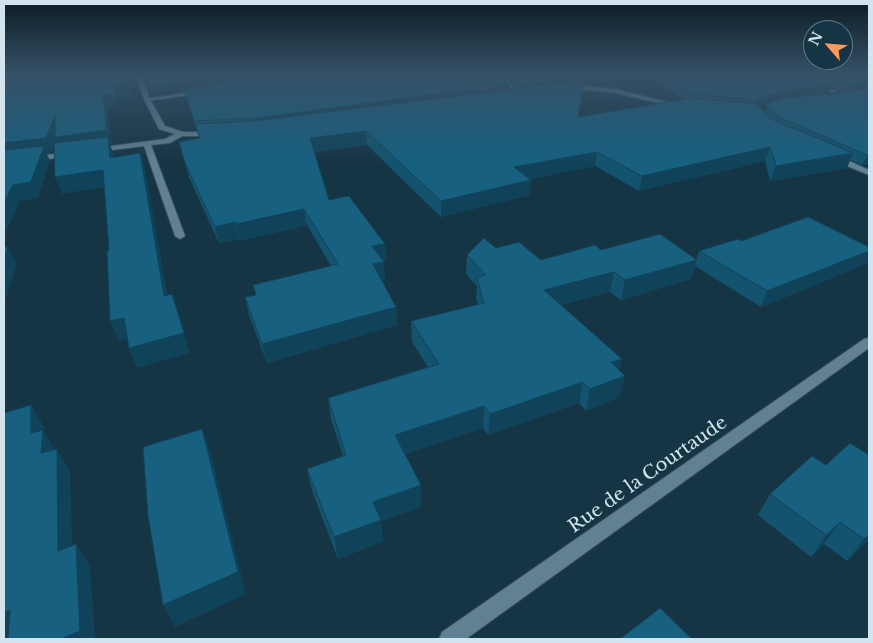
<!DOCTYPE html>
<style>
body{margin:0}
#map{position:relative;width:873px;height:643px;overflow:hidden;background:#163544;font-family:"Libre Baskerville",serif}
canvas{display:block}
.frame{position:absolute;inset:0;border:5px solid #d3e4ee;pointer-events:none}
.north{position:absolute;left:803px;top:20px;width:50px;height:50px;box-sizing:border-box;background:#163544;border:1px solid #627b88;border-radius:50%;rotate:297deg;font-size:14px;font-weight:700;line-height:20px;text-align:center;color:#d3e4ee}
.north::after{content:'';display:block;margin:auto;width:18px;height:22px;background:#ff9b5a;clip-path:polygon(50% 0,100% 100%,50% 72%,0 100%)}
</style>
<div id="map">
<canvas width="873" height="643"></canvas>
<div class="frame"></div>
<div class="north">N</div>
</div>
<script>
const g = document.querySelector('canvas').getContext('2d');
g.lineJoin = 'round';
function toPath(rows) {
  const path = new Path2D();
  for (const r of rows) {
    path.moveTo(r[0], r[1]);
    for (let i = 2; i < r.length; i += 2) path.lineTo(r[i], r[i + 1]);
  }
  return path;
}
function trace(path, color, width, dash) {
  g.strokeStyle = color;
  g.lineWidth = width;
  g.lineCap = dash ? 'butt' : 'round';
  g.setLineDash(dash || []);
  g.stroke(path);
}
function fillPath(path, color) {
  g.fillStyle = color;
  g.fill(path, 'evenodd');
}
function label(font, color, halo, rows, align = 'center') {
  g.font = font + ' "Libre Baskerville",serif';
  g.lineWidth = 4;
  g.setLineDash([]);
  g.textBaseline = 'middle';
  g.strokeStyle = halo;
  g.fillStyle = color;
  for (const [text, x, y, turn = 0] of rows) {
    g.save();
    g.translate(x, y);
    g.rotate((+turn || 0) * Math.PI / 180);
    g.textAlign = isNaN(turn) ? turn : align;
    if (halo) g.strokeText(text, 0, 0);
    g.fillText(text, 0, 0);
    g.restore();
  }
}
const lane = toPath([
 [499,74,505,74,519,98,515,98,499,74],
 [787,74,795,74,847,96,842,97,787,74],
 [203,90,205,93,147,101,144,99,203,90],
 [179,132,186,134,170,143,151,145,185,236,180,239,175,236,144,146,96,152,92,150,96,148,165,139,179,132],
 [71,152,75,154,74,156,4,164,4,160,71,152]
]);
const street = toPath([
 [135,74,141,74,150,99,165,126,183,132,216,132,216,136,182,136,159,129,144,99,135,74],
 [589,86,615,89,684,106,681,108,615,93,589,90,566,92,563,90,589,86],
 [830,155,836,155,869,170,869,175,830,159,830,155],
 [869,338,869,348,466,639,439,639,442,632,864,339,869,338]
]);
const wall = toPath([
 [142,74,450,74,475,88,451,74,502,74,510,90,516,89,507,74,585,74,578,117,684,99,644,74,869,74,869,164,862,165,850,160,847,168,770,181,765,161,639,191,595,166,530,179,530,195,441,217,367,145,314,152,329,200,385,244,386,261,383,261,385,279,382,280,396,307,397,325,267,363,249,315,245,297,255,295,331,266,307,225,240,241,239,239,219,243,189,177,179,142,199,138,185,90,151,93],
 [831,87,842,92,829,93],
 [477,89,483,93,476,94],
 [766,105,764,111,760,107],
 [741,241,866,264,761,307,695,266,691,279,621,300,610,292,561,305,619,371,619,397,586,411,579,403,488,435,483,428,405,454,421,507,381,521,383,541,338,559,312,491,307,469,343,456,331,419,328,398,428,367,412,342,411,321,478,305,476,298,477,286,466,274,467,255,496,248,541,260,601,250,696,260,699,251],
 [869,455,869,539,847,561,824,544,811,557,758,515,770,494,826,465]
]);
const shadedWall = toPath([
 [126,74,127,74,131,96,117,98,119,107,107,108,112,144,110,144,113,153,116,174,61,151,56,140,52,152,46,153,50,160,38,198,20,201,4,236,4,143,55,115,103,95],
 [585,74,576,130,518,92,518,84],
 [228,77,230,85,151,93,149,85],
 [869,82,869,90,843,92,846,84],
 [510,85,509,93,488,96,488,88],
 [832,85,829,94,780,99,755,109,757,100,783,91],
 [477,89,476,97,257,127,255,118],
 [366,131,367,145,312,152,310,138],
 [770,147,765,161,639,191,642,176],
 [597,152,595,166,512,183,514,167],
 [140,153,145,169,171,315,164,296],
 [853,153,847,168,770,181,776,166],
 [869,154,869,164,862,165,867,155],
 [103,170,109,186,62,194,55,177],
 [531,180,530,195,441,217,441,201],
 [304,209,307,225,240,241,236,224],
 [235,222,239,239,219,243,215,227],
 [385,244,386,261,373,263,372,246],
 [8,247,17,264,5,301,4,301,4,258],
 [869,251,869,259,866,264,761,307,767,291],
 [697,260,691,279,621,300,625,280],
 [384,262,385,279,375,282,373,264],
 [614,272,610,292,541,310,544,290],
 [172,294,190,353,137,368,129,348],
 [396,307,397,325,267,363,262,344],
 [124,318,132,338,119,341,110,321],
 [622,359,617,379,625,376,619,397,586,411,590,389,611,362],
 [583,382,579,403,488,435,490,414],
 [31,405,44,427,44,432,56,452,41,453,31,433],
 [484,406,483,428,396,457,395,435],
 [202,429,210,451,246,594,175,627,163,605],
 [57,449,70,471,73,572,58,551],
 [421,485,421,507,381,521,383,541,338,559,334,537,373,502],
 [840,522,824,544,811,557,826,535],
 [869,534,869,539,847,561,864,539],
 [76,544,90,566,95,639,61,639],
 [10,610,29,631,4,639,4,612]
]);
const building = toPath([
 [4,74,126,74,127,83,114,85,115,94,103,95,107,130,55,137,55,115,46,138,4,143,4,74],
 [144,74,450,74,477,89,255,118,194,121,184,89,229,83,230,81,228,77,149,85,144,74],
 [464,74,502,74,510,85,488,88,464,74],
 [512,74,585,74,585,77,518,84,512,74],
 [659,74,804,74,832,85,783,91,757,100,693,94,659,74],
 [822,74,869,74,869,82,846,84,822,74],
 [584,80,578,117,691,98,757,104,771,119,853,153,776,166,770,147,642,176,597,152,514,167,531,180,441,201,366,131,310,138,329,200,349,196,385,244,372,246,384,262,373,264,396,307,262,344,245,297,256,295,253,285,338,264,304,209,236,224,235,222,215,227,185,163,179,142,200,138,195,124,255,121,584,80],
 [869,89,869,154,867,155,777,116,766,104,784,98,869,89],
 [108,137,110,158,140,153,164,296,172,294,184,333,129,348,124,318,110,321,107,251,109,251,103,170,55,177,54,143,108,137],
 [44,146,31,182,13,185,4,203,4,150,44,146],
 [808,217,869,247,869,251,767,291,699,251,738,239,741,241,808,217],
 [660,234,697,260,625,280,614,272,544,290,622,359,611,362,625,376,590,389,583,382,490,414,484,406,395,435,421,485,373,502,381,520,334,537,307,469,346,455,328,398,439,364,411,321,484,303,477,278,486,275,467,255,484,238,496,248,519,242,541,260,595,245,601,250,660,234],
 [4,247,8,247,4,258,4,247],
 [31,405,31,433,43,430,41,453,57,449,58,551,76,544,80,631,61,639,8,639,10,610,4,612,4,413,31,405],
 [202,429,238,572,163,605,148,516,143,447,202,429],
 [850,443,869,455,869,534,864,539,840,522,826,535,770,494,812,456,826,465,850,443],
 [660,608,692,639,620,639,660,608]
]);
const nearStreetnames = [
 ["Rue de la Courtaude",648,475,-35]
];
trace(lane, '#37505d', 2);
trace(street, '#37505d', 2);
fillPath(lane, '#618192');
fillPath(street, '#618192');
fillPath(wall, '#14536e');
fillPath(shadedWall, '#10435a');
fillPath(building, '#176080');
trace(building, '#10435a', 1);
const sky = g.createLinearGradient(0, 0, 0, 164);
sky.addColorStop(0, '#0c1d25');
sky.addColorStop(0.45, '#365167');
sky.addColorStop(1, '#36516700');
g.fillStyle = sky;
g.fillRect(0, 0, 873, 164);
label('18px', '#d3e4ee', '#163544', nearStreetnames);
</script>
